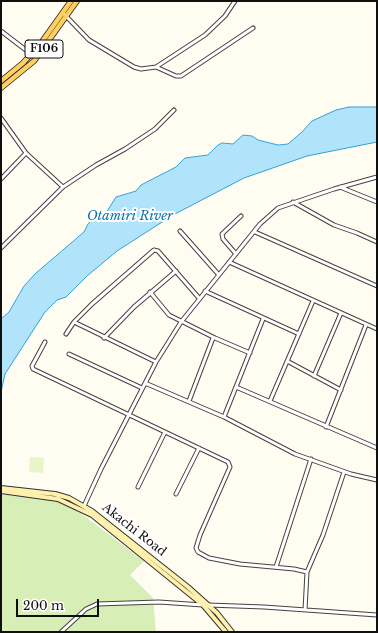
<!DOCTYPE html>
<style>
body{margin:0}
#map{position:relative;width:378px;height:633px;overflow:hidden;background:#fffcf2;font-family:"Libre Baskerville",serif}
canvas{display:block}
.frame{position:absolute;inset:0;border:2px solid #0f0f0f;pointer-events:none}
.scale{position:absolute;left:16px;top:599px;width:83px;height:18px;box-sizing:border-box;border:2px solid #0f0f0f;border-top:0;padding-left:5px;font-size:12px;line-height:14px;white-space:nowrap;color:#0f0f0f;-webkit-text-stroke:3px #fff;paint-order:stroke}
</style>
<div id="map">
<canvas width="378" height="633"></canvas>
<div class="frame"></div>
<div class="scale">200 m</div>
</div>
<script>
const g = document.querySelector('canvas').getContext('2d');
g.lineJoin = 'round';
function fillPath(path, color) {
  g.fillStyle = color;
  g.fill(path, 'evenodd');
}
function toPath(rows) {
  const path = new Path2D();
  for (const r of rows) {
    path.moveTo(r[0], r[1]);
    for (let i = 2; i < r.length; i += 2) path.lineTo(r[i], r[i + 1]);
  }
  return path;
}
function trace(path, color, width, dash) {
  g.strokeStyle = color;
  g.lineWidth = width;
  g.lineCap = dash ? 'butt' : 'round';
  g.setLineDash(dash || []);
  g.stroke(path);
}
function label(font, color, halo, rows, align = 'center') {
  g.font = font + ' "Libre Baskerville",serif';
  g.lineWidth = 4;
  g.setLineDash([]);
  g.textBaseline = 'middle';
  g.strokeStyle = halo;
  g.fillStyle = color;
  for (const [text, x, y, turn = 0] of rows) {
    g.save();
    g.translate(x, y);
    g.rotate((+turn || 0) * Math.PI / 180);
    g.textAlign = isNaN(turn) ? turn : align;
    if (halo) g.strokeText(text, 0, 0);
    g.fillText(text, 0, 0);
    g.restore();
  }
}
const green = toPath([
 [1,494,48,499,65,504,83,515,144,561,130,575,153,598,156,632,1,632]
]);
const pitch = toPath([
 [30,457,44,458,43,473,29,472]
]);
const water = toPath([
 [349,107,377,107,377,142,307,156,244,178,173,215,117,251,87,276,66,297,57,300,45,312,5,374,1,392,1,319,9,312,24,286,36,273,84,232,88,224,96,216,106,213,116,197,136,191,141,185,176,167,185,158,208,155,218,145,222,143,233,144,243,135,252,136,258,140,278,145,288,144,302,132,312,121,336,110,349,107]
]);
const street = toPath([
 [63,13,89,40,134,67,141,69,156,67,205,35,225,16,235,1],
 [1,31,31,54],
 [156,67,176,76,181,76,253,28],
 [1,118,26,153,1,179],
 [26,153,63,187],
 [340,187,377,202],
 [293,202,334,225,357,233,377,242],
 [180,231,219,275],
 [255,232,377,286],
 [1,248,63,187,96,165,125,149,155,129,174,110],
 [236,254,223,239,222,234,241,216],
 [229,262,377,329],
 [205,291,299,334],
 [150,292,169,315,215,338,250,353],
 [74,322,156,362],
 [66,334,74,322,92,304,154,250,158,251,199,298],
 [104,338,134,307,176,271],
 [45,342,32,366,33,369,228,462,230,467,200,535,196,548,198,552,209,558,240,564,294,569,307,572],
 [69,354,142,388],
 [287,361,341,390],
 [314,376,341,313],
 [145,383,224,417,295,454,351,474,377,480],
 [236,387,377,448],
 [189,401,213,338],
 [270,401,313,301],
 [224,417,263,319],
 [326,427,366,325],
 [138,487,165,432],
 [176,494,199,448],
 [84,506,101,469,156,362,181,322,260,224,278,208,334,189,377,177],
 [276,567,311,459],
 [208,605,264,607,377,615],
 [305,610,307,572,323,535,344,472],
 [61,632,86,609,97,604,159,602,203,605]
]);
const secondary = toPath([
 [1,488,55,494,69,498,92,511,188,587,217,613,232,632],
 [1,491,58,499,92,515,203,605,226,632]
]);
const primary = toPath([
 [1,81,23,63,41,43,71,1],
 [1,88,34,61,77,1]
]);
const shields = [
 [44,49,38]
];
const shieldNames = [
 ["F106",44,49]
];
const streetNames = [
 ["Akachi Road",134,530,38]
];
const waterNames = [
 ["Otamiri River",130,216]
];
fillPath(green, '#d7eeb7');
fillPath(pitch, '#e8f4ca');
fillPath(water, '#b1e4fb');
trace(water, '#32a1d9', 1);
trace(street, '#424242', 5);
trace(secondary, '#313131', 6);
trace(primary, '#202020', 6);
trace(street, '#fff', 3);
trace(secondary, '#fff1ad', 4);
trace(primary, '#ffcf62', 4.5);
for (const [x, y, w] of shields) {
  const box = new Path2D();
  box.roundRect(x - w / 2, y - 9, w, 18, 3);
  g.fillStyle = '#fff';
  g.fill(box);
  trace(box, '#0f0f0f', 1);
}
label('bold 11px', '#0f0f0f', null, shieldNames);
label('12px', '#0f0f0f', '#fff', streetNames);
label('italic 13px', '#0c71ad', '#fff', waterNames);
</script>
